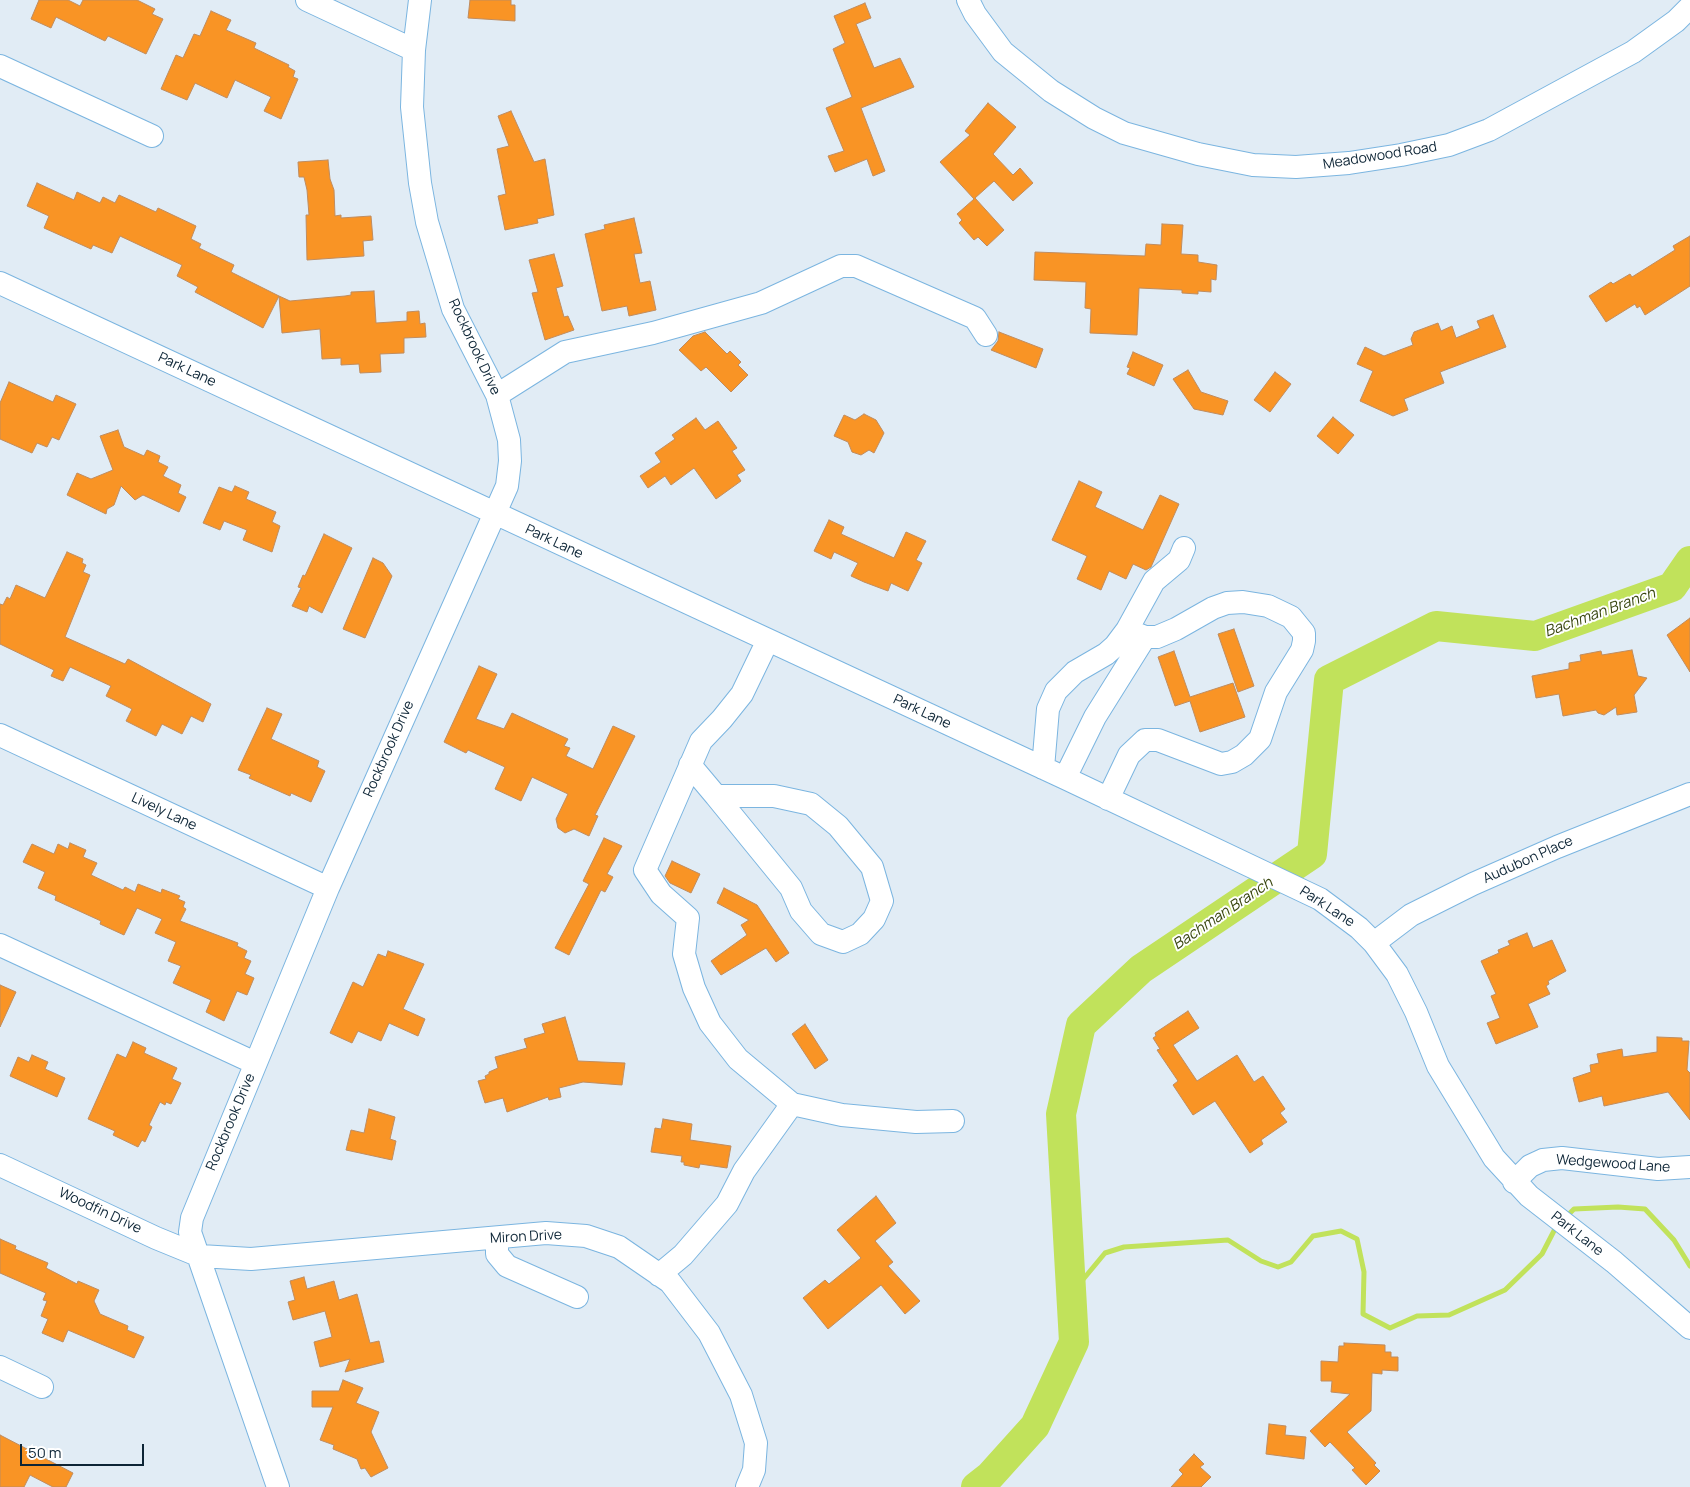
<!DOCTYPE html>
<style>
body{margin:0}
#map{position:relative;width:1690px;height:1487px;overflow:hidden;background:#e1ecf5;font-family:Manrope,sans-serif}
canvas{display:block}
.scale{position:absolute;left:20px;top:1444px;width:124px;height:22px;box-sizing:border-box;border:2px solid #0d2536;border-top:0;padding-left:6px;font-size:15px;line-height:18px;white-space:nowrap;color:#0d2536;-webkit-text-stroke:4px #fff;paint-order:stroke}
</style>
<div id="map">
<canvas width="1690" height="1487"></canvas>
<div class="scale">50 m</div>
</div>
<script>
const g = document.querySelector('canvas').getContext('2d');
g.lineJoin = 'round';
function toPath(rows) {
  const path = new Path2D();
  for (const r of rows) {
    path.moveTo(r[0], r[1]);
    for (let i = 2; i < r.length; i += 2) path.lineTo(r[i], r[i + 1]);
  }
  return path;
}
function trace(path, color, width, dash) {
  g.strokeStyle = color;
  g.lineWidth = width;
  g.lineCap = dash ? 'butt' : 'round';
  g.setLineDash(dash || []);
  g.stroke(path);
}
function fillPath(path, color) {
  g.fillStyle = color;
  g.fill(path, 'evenodd');
}
function label(font, color, halo, rows, align = 'center') {
  g.font = font + ' Manrope,sans-serif';
  g.lineWidth = 4;
  g.setLineDash([]);
  g.textBaseline = 'middle';
  g.strokeStyle = halo;
  g.fillStyle = color;
  for (const [text, x, y, turn = 0] of rows) {
    g.save();
    g.translate(x, y);
    g.rotate((+turn || 0) * Math.PI / 180);
    g.textAlign = isNaN(turn) ? turn : align;
    if (halo) g.strokeText(text, 0, 0);
    g.fillText(text, 0, 0);
    g.restore();
  }
}
const stream = toPath([
 [1565,1218,1574,1209,1618,1207,1645,1209,1674,1240,1690,1266],
 [1071,1294,1105,1253,1124,1247,1228,1240,1261,1261,1278,1267,1291,1262,1313,1236,1341,1231,1357,1239,1364,1272,1363,1314,1390,1328,1417,1316,1449,1315,1505,1290,1542,1254,1557,1225]
]);
const river = toPath([
 [976,1487,990,1476,1035,1426,1074,1342,1061,1114,1081,1025,1141,969,1312,854,1329,680,1436,626,1535,636,1672,587,1690,561]
]);
const building = toPath([
 [39,0,68,0,80,6,83,0,137,0,155,9,152,14,163,19,146,54,108,36,105,41,56,17,51,28,31,19,39,0],
 [470,0,511,0,511,5,515,5,515,21,468,18,470,0],
 [865,3,871,18,856,24,874,68,900,58,914,87,861,108,885,171,873,176,867,159,835,172,828,156,844,151,826,108,852,97,833,49,845,43,834,16,865,3],
 [211,11,231,20,226,30,256,43,254,48,289,65,288,67,295,71,293,77,298,79,281,119,264,111,271,97,235,80,227,98,195,83,187,100,161,89,176,55,183,58,194,34,200,36,211,11],
 [988,103,1016,127,993,154,1013,175,1020,168,1033,183,1013,201,994,181,975,198,1004,230,987,246,978,237,974,240,959,223,962,220,957,214,974,199,940,162,970,135,965,131,988,103],
 [511,111,534,162,545,159,554,215,537,219,538,223,505,230,498,196,506,194,497,149,509,146,498,116,511,111],
 [328,160,330,179,334,190,335,216,341,215,341,218,371,216,373,240,363,241,364,256,307,260,306,215,309,215,307,190,304,177,299,177,298,162,328,160],
 [37,183,74,200,77,192,100,203,103,197,115,203,119,195,156,212,158,208,196,226,191,239,201,244,199,248,234,265,231,272,279,296,263,328,195,292,198,287,177,276,182,265,120,236,112,253,93,245,91,249,44,228,49,216,27,206,37,183],
 [634,218,642,253,634,254,640,283,650,281,656,310,629,316,627,306,602,311,585,234,605,229,604,225,634,218],
 [1162,224,1183,225,1181,254,1198,255,1198,262,1217,265,1216,280,1211,279,1211,292,1198,291,1198,294,1182,293,1182,290,1139,288,1137,335,1090,333,1091,309,1085,308,1086,282,1034,280,1035,252,1145,256,1146,244,1161,245,1162,224],
 [1690,236,1690,286,1645,315,1640,306,1637,308,1635,304,1606,322,1589,296,1611,282,1613,284,1630,274,1632,277,1675,250,1673,246,1690,236],
 [554,254,563,286,556,288,564,317,568,316,574,330,545,340,532,293,538,292,529,260,554,254],
 [374,291,376,323,407,321,407,312,419,311,420,324,425,323,426,337,404,338,404,353,380,354,381,372,360,373,359,364,341,365,341,358,322,359,320,329,282,333,279,296,290,301,345,296,351,295,351,292,374,291],
 [1493,315,1506,347,1440,372,1444,383,1404,399,1408,410,1393,416,1360,401,1373,371,1357,364,1365,347,1384,356,1413,345,1411,339,1414,332,1438,323,1441,331,1452,326,1456,338,1480,328,1477,321,1493,315],
 [705,332,727,354,730,351,741,362,738,365,748,375,731,392,706,367,701,371,679,350,693,336,705,332],
 [999,332,1043,349,1036,368,991,350,998,341,999,332],
 [1133,352,1163,365,1154,386,1127,374,1130,368,1127,367,1133,352],
 [1188,370,1201,392,1228,401,1223,415,1194,409,1173,379,1188,370],
 [1275,372,1291,384,1270,412,1254,400,1275,372],
 [9,382,53,402,56,395,76,404,59,440,52,437,47,447,37,443,32,453,0,439,0,403,9,382],
 [864,414,876,420,884,433,874,453,869,450,861,455,852,452,848,442,834,436,844,415,855,420,864,414],
 [1333,417,1354,435,1338,454,1317,436,1333,417],
 [696,418,705,430,718,421,737,448,732,451,745,470,737,475,741,481,716,499,694,468,671,485,665,476,648,488,640,476,661,462,655,453,675,439,672,435,696,418],
 [118,430,124,447,144,456,147,450,160,456,158,462,168,467,163,476,181,485,178,493,186,497,179,512,143,495,135,500,121,486,114,505,107,509,106,514,67,495,77,473,91,479,113,470,100,436,118,430],
 [1079,481,1102,492,1095,507,1143,530,1160,495,1179,504,1151,567,1146,570,1133,564,1126,579,1109,571,1101,590,1077,579,1087,556,1052,540,1079,481],
 [235,486,249,492,246,499,276,512,272,522,280,526,272,552,243,540,247,530,224,521,220,530,203,523,219,487,232,492,235,486],
 [829,520,844,527,841,534,894,558,906,532,926,541,916,560,922,563,908,591,891,583,888,591,864,582,851,576,858,563,834,552,831,559,814,551,829,520],
 [324,534,352,548,322,613,309,606,307,612,292,606,301,588,298,587,303,575,305,576,324,534],
 [67,552,83,559,82,563,86,565,83,572,90,575,65,637,125,664,128,659,211,704,203,722,191,716,182,734,162,724,156,736,126,721,132,709,106,696,111,686,70,667,63,681,51,676,54,670,0,644,0,604,3,605,7,597,10,599,16,585,45,598,67,552],
 [373,558,383,563,392,576,365,638,343,629,373,558],
 [1690,618,1690,672,1667,635,1690,618],
 [1234,629,1254,686,1238,692,1218,634,1234,629],
 [1632,650,1638,676,1647,678,1634,695,1637,712,1617,715,1616,707,1604,715,1598,713,1596,710,1563,716,1559,694,1536,698,1532,676,1569,669,1569,663,1581,661,1580,655,1601,651,1602,655,1632,650],
 [1174,651,1190,697,1233,683,1245,717,1200,732,1190,701,1175,706,1158,657,1174,651],
 [479,666,497,674,476,719,504,729,512,713,568,739,564,746,570,748,566,756,593,769,613,726,635,736,595,815,598,816,589,836,574,829,565,833,558,828,556,819,568,794,532,777,521,801,495,789,505,767,468,750,466,753,444,742,479,666],
 [267,708,282,714,271,739,319,761,317,767,325,771,311,802,291,793,290,796,249,778,251,775,238,770,267,708],
 [604,838,622,846,607,874,613,877,605,892,601,890,569,955,555,948,589,884,583,881,604,838],
 [70,843,86,850,83,857,97,863,91,875,123,890,125,887,135,892,138,884,161,893,162,889,180,896,178,899,185,902,183,907,186,909,180,921,238,943,237,946,247,951,244,958,251,961,245,974,254,978,247,995,237,991,224,1021,206,1012,211,1000,173,983,181,966,168,961,176,942,155,933,162,919,137,908,124,935,100,924,101,921,55,900,56,896,38,888,45,872,23,862,32,844,54,854,58,844,68,849,70,843],
 [672,861,700,874,691,893,670,883,665,876,672,861],
 [724,888,757,905,789,953,776,962,766,948,721,975,711,961,747,935,741,925,749,920,717,903,724,888],
 [1527,933,1533,948,1552,940,1566,971,1548,981,1549,984,1546,986,1550,994,1528,1004,1538,1027,1496,1044,1487,1023,1500,1018,1491,996,1496,994,1481,961,1499,953,1498,950,1510,945,1508,941,1527,933],
 [388,951,424,964,403,1009,425,1019,418,1036,389,1023,381,1041,358,1031,352,1043,330,1033,353,982,363,987,378,954,386,957,388,951],
 [0,985,16,992,0,1027,0,985],
 [1188,1011,1199,1028,1173,1045,1197,1081,1237,1055,1254,1082,1263,1076,1285,1109,1280,1113,1287,1122,1261,1140,1263,1144,1250,1153,1215,1101,1193,1115,1173,1085,1178,1081,1157,1050,1160,1049,1153,1038,1156,1036,1155,1033,1188,1011],
 [565,1017,578,1061,625,1063,622,1085,583,1082,559,1088,561,1097,549,1100,548,1097,507,1112,503,1098,485,1103,478,1081,486,1079,485,1076,489,1074,489,1072,498,1068,495,1057,527,1048,524,1039,545,1033,542,1024,565,1017],
 [805,1024,828,1060,815,1069,792,1034,805,1024],
 [1657,1037,1682,1038,1682,1041,1689,1041,1687,1070,1690,1073,1690,1120,1668,1092,1604,1106,1602,1096,1579,1102,1573,1078,1591,1072,1590,1065,1599,1063,1597,1054,1622,1049,1623,1057,1657,1052,1657,1037],
 [133,1042,146,1048,144,1053,177,1068,172,1079,181,1083,171,1104,166,1102,165,1105,160,1102,149,1125,152,1127,145,1142,142,1140,138,1147,113,1135,115,1131,88,1119,117,1054,126,1058,133,1042],
 [32,1055,48,1062,45,1069,65,1078,57,1097,10,1076,18,1057,29,1062,32,1055],
 [369,1109,395,1117,390,1139,396,1141,392,1160,346,1150,351,1130,364,1133,369,1109],
 [663,1119,692,1124,690,1140,731,1146,727,1168,700,1164,699,1168,684,1165,684,1162,681,1162,682,1156,651,1152,655,1128,661,1129,663,1119],
 [876,1196,896,1223,875,1241,893,1262,888,1266,920,1301,905,1314,881,1285,828,1329,803,1298,825,1280,829,1284,861,1258,837,1230,876,1196],
 [0,1239,16,1246,15,1249,48,1263,46,1268,77,1284,78,1281,99,1290,94,1301,100,1314,128,1326,127,1330,144,1337,134,1358,68,1330,63,1342,42,1333,48,1319,41,1316,47,1301,43,1300,46,1293,0,1273,0,1239],
 [304,1277,307,1289,334,1281,339,1300,357,1294,370,1343,379,1341,384,1362,345,1372,350,1359,320,1367,314,1342,332,1337,325,1311,293,1320,288,1302,295,1300,290,1281,304,1277],
 [1344,1343,1385,1345,1385,1352,1391,1352,1391,1357,1398,1357,1398,1371,1382,1370,1382,1374,1372,1373,1371,1411,1347,1432,1376,1463,1374,1465,1380,1471,1366,1485,1352,1470,1355,1468,1330,1442,1325,1447,1310,1431,1350,1394,1331,1392,1332,1381,1321,1381,1321,1361,1338,1362,1339,1346,1344,1346,1344,1343],
 [343,1380,363,1388,356,1403,379,1412,371,1432,388,1468,371,1477,365,1468,361,1469,357,1459,333,1449,334,1445,320,1440,333,1407,312,1407,312,1391,339,1391,343,1380],
 [1269,1424,1286,1426,1285,1435,1306,1437,1304,1459,1266,1454,1269,1424],
 [0,1435,73,1473,66,1487,53,1487,30,1475,24,1487,0,1487,0,1435],
 [1194,1454,1204,1464,1200,1467,1211,1477,1201,1487,1171,1487,1183,1474,1179,1470,1194,1454]
]);
const minor = toPath([
 [307,0,414,50],
 [968,0,975,14,1003,52,1051,91,1094,118,1124,133,1198,154,1253,165,1296,167,1349,163,1401,155,1449,145,1489,130,1633,52,1676,21,1690,7],
 [0,66,152,136],
 [0,283,1065,778,1320,899,1359,928,1374,943,1397,974,1416,1012,1438,1066,1494,1158,1529,1196,1614,1262,1690,1328],
 [497,395,565,352,653,333,761,303,841,266,856,266,975,318,986,335],
 [768,640,742,694,722,719,701,741,645,870,661,894,688,918,684,954,694,988,710,1023,738,1059,792,1104,842,1115,916,1122,953,1121],
 [0,735,328,888],
 [690,765,716,796,774,796,811,804,838,826,872,867,882,901,874,919,860,934,843,942,821,934,801,911,791,888,716,796],
 [1043,768,1048,709,1056,691,1075,672,1106,654,1115,646,1127,630,1154,581,1179,560,1184,548],
 [1065,778,1095,717,1145,637],
 [1108,799,1129,755,1145,740,1158,740,1221,764,1232,762,1244,755,1260,739,1276,692,1302,650,1304,641,1304,633,1291,617,1268,606,1243,602,1227,603,1213,608,1176,629,1157,637,1145,637,1127,630],
 [1374,943,1411,915,1473,884,1557,847,1690,794],
 [0,945,255,1063],
 [0,1165,156,1238,200,1256,251,1259,546,1233,586,1236,619,1247,670,1282,709,1333,741,1395,756,1443,754,1470,747,1487],
 [1514,1182,1530,1166,1543,1160,1562,1158,1658,1169,1690,1167],
 [497,1238,497,1254,507,1266,577,1297],
 [659,1275,683,1255,727,1204,744,1171,792,1104],
 [0,1367,42,1387],
 [278,1487,190,1232,192,1218,328,888,507,486,510,461,509,440,497,395,453,309,427,222,420,183,412,107,414,50,420,0]
]);
const streetNames = [
 ["Meadowood Road",1380,156,-9],
 ["Rockbrook Drive",474,347,65],
 ["Park Lane",187,370,25],
 ["Park Lane",554,542,25],
 ["Park Lane",922,712,25],
 ["Rockbrook Drive",389,749,-66],
 ["Lively Lane",164,812,25],
 ["Audubon Place",1528,860,-24],
 ["Park Lane",1327,907,33],
 ["Rockbrook Drive",231,1122,-67],
 ["Wedgewood Lane",1613,1164,4],
 ["Woodfin Drive",100,1211,25],
 ["Park Lane",1577,1234,38],
 ["Miron Drive",526,1237,-3]
];
const waterNames = [
 ["Bachman Branch",1600,613,-20],
 ["Bachman Branch",1223,914,-34]
];
trace(stream, '#c1e25b', 5);
trace(river, '#c1e25b', 30);
fillPath(building, '#f99425');
trace(building, '#bf8c5f', 1);
trace(minor, '#7bb5e0', 24);
trace(minor, '#fff', 22);
label('14px', '#0d2536', '#fff', streetNames);
label('italic 15px', '#38450e', '#fff', waterNames);
</script>
